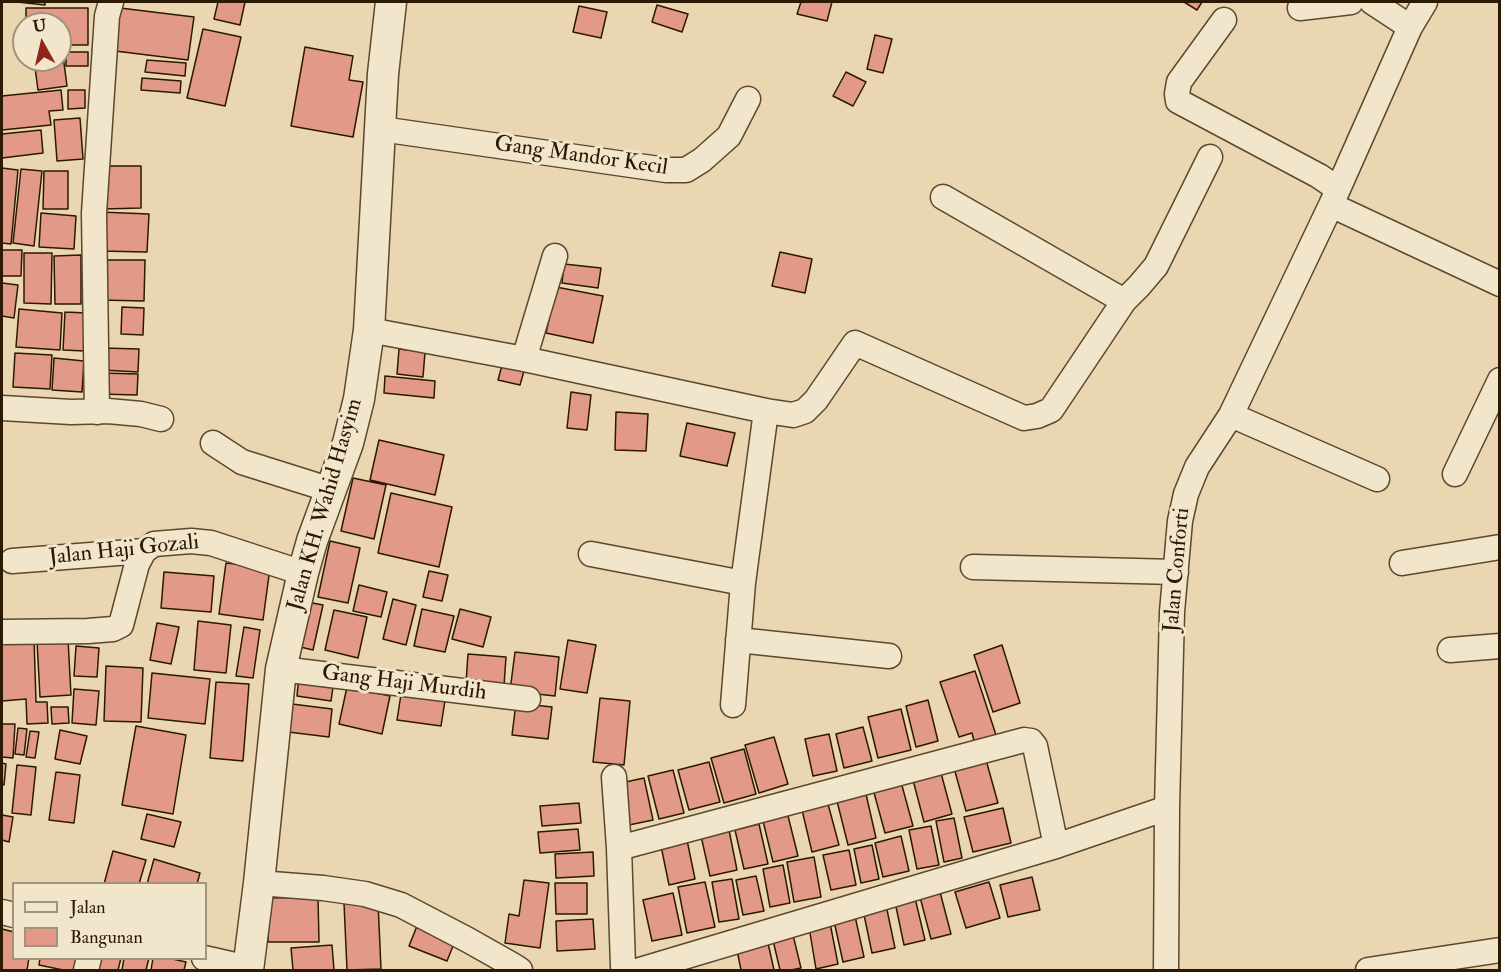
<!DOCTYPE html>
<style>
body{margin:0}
#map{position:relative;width:1501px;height:972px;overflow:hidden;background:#ead7b1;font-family:"IM FELL Double Pica",serif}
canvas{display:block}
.frame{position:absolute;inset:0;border:3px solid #2b1901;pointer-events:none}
.legend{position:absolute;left:12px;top:882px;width:195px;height:78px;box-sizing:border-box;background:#f1e5cc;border:2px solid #a2937b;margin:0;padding:8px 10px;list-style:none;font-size:18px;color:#2b1901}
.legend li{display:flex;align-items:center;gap:12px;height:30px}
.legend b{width:30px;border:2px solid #a2937b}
.north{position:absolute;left:12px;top:12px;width:60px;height:60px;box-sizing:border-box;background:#f1e5cc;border:2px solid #a2937b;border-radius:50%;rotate:352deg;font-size:16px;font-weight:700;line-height:24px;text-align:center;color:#2b1901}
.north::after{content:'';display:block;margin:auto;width:21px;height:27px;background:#8f2418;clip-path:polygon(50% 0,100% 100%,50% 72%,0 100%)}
</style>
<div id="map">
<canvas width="1501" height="972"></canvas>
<div class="frame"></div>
<ul class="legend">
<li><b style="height:8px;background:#f1e5cc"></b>Jalan</li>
<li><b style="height:16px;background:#e39988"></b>Bangunan</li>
</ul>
<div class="north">U</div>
</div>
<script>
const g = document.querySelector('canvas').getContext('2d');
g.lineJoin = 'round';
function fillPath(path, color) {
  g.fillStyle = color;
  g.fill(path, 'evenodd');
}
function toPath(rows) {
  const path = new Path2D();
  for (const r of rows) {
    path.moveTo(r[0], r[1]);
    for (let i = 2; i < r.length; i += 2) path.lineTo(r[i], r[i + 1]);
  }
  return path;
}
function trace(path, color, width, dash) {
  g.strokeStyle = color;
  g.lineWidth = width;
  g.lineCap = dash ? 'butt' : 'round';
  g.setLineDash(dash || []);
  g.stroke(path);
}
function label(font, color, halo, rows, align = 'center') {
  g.font = font + ' "IM FELL Double Pica",serif';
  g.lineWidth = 6;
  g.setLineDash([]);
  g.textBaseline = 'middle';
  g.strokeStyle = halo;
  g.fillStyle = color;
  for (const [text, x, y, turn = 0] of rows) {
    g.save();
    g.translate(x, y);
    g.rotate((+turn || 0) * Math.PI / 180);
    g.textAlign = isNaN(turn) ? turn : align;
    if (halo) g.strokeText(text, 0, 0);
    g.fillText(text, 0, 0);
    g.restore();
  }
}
const building = toPath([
 [17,2,45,2,45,5,17,2],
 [218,2,245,2,240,25,214,19,218,2],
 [801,2,832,2,827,21,797,14,801,2],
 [1184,2,1202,2,1197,10,1184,2],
 [657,5,688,14,682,32,652,22,657,5],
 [579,6,607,12,601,38,573,32,579,6],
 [112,7,194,17,188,60,107,50,112,7],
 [26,8,88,8,88,45,60,45,60,24,26,24,26,8],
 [203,29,241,37,225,106,187,98,203,29],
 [875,35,892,39,883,73,867,69,875,35],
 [305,47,353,56,349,80,363,82,353,137,291,126,305,47],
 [62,48,67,86,38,90,34,60,60,60,60,49,62,48],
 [66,52,88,52,88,66,66,66,66,52],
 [147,60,186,63,185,76,145,72,147,60],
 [846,72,866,82,853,106,833,96,846,72],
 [142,78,181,81,180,93,141,90,142,78],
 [61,90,63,110,49,111,51,125,2,130,2,96,61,90],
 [68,90,85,90,85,108,68,109,68,90],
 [80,118,83,159,57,161,54,120,80,118],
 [41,130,43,153,2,158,2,134,41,130],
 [103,166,141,166,141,208,103,209,103,166],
 [2,168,18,170,11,244,2,243,2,168],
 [21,169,42,171,34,246,13,243,21,169],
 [44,171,68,171,68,209,43,209,44,171],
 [100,212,149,214,147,252,99,251,100,212],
 [41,213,76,216,74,249,39,247,41,213],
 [2,250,22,250,21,276,2,276,2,250],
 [780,252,812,259,805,293,772,286,780,252],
 [24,253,52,253,51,304,24,303,24,253],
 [81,255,81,304,55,304,54,256,81,255],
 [100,260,145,260,144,301,99,300,100,260],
 [564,264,601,268,598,288,562,283,564,264],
 [2,283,18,285,14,318,2,316,2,283],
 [556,287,603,296,593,343,546,333,556,287],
 [122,307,144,308,143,335,121,334,122,307],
 [19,309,62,313,60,350,16,347,19,309],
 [65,312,87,313,85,351,63,350,65,312],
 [103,348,139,349,138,372,102,370,103,348],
 [399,349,425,352,423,377,397,374,399,349],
 [15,353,52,355,50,389,13,387,15,353],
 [54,358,84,361,82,392,52,390,54,358],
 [504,358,526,364,520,385,498,380,504,358],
 [101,373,138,374,137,395,100,394,101,373],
 [385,376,435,381,434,398,384,393,385,376],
 [571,392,591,395,587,430,567,428,571,392],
 [616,412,648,414,646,451,615,450,616,412],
 [687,423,735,433,727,466,680,456,687,423],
 [379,440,444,455,435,495,370,480,379,440],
 [353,478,386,485,374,539,341,531,353,478],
 [391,493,452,507,439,567,378,553,391,493],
 [330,541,360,548,348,603,318,597,330,541],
 [226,563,270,568,263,620,219,614,226,563],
 [429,571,448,575,442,601,423,597,429,571],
 [164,572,214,576,211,612,161,608,164,572],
 [359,585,387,592,381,617,353,611,359,585],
 [393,599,416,605,406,645,383,639,393,599],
 [302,601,323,605,313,650,292,645,302,601],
 [422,609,454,616,445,652,414,646,422,609],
 [460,609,491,617,483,647,452,639,460,609],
 [334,610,367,617,358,658,325,650,334,610],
 [198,621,231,625,226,673,194,670,198,621],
 [157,623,179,627,171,664,150,660,157,623],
 [244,627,260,630,253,678,236,676,244,627],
 [34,638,36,702,47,702,48,723,27,724,26,699,2,701,2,640,34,638],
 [68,639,71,695,40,697,37,641,68,639],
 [568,640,596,645,587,693,560,689,568,640],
 [1002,645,1020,703,993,712,974,655,1002,645],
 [76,646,99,648,97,677,74,676,76,646],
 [515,652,559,657,555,696,510,691,515,652],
 [468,654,506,657,504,686,466,683,468,654],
 [106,666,143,668,141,722,104,721,106,666],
 [975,671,997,738,975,745,972,733,959,737,940,682,975,671],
 [152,673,210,679,205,724,148,718,152,673],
 [299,675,334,680,331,701,297,696,299,675],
 [216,682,249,684,243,761,210,758,216,682],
 [347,687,390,696,382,734,339,724,347,687],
 [402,688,446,694,441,726,397,720,402,688],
 [74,689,99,691,96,725,72,723,74,689],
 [600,698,630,701,624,765,593,762,600,698],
 [928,700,938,741,916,747,906,706,928,700],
 [516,703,552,707,548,739,512,735,516,703],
 [292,704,332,709,329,737,288,732,292,704],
 [51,707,68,707,69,723,52,724,51,707],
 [901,709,911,750,878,758,868,717,901,709],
 [2,724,15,724,13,758,2,757,2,724],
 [136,726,186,735,173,814,122,805,136,726],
 [863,727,872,761,844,768,836,734,863,727],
 [18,728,27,729,24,755,15,754,18,728],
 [60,730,87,736,80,764,55,759,60,730],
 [30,731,39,732,35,758,26,757,30,731],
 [829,734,837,771,813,776,805,739,829,734],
 [774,737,788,784,759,793,745,745,774,737],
 [744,749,756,794,724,803,711,758,744,749],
 [986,760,998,803,966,811,954,768,986,760],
 [709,762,720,802,689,810,678,770,709,762],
 [2,763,6,764,4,785,2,784,2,763],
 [17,765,36,767,31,815,12,813,17,765],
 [673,770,684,813,659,819,648,776,673,770],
 [56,772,80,775,74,823,49,820,56,772],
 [941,773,952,814,924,822,913,780,941,773],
 [644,778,653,820,629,825,621,783,644,778],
 [901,782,913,826,885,833,873,789,901,782],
 [866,794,876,838,848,845,837,801,866,794],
 [579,803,581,823,542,826,540,806,579,803],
 [828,804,839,845,812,852,802,810,828,804],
 [1003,808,1011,843,973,852,964,817,1003,808],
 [147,814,181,822,174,847,141,839,147,814],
 [2,815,13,817,9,842,2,840,2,815],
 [788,816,798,856,773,862,763,821,788,816],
 [954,818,962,858,944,862,936,821,954,818],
 [759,824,768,864,744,869,735,830,759,824],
 [931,826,939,865,917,869,909,830,931,826],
 [578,829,580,850,540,853,538,832,578,829],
 [729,830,737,870,710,876,701,836,729,830],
 [901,836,909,871,883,877,875,843,901,836],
 [687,840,695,879,669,885,661,846,687,840],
 [872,845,879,879,861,883,854,849,872,845],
 [849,850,856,885,831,890,823,855,849,850],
 [113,851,146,860,139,884,104,884,113,851],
 [593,852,594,876,556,878,555,854,593,852],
 [814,857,821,897,794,902,787,862,814,857],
 [154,859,200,873,197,884,147,884,154,859],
 [783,865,790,903,770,907,763,869,783,865],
 [756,876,764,911,743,915,736,880,756,876],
 [1032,877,1040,910,1008,917,1000,885,1032,877],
 [732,879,739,919,719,922,712,882,732,879],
 [524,880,549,883,540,948,505,943,509,914,519,916,524,880],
 [705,882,715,927,687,933,678,887,705,882],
 [989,882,1000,918,966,928,955,892,989,882],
 [555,883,587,883,587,914,556,914,555,883],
 [940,892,951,934,931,939,920,897,940,892],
 [673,893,682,935,652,941,643,900,673,893],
 [318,897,319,942,268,942,268,898,318,897],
 [915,898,925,940,904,945,895,902,915,898],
 [378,902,381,969,347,970,344,903,378,902],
 [886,905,895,948,872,953,863,910,886,905],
 [855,916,864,957,843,962,834,921,855,916],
 [593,919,595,949,557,951,556,921,593,919],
 [419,921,457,936,447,961,409,946,419,921],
 [830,923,838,964,816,969,809,927,830,923],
 [2,929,14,932,14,958,29,958,27,970,2,970,2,929],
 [792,931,801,968,791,970,780,970,772,936,792,931],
 [768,943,774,970,741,970,737,950,768,943],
 [332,945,334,970,293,970,291,948,332,945],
 [40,958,78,958,75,970,63,970,39,965,40,958],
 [99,958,121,958,118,970,96,970,99,958],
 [124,958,149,958,146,970,122,970,124,958],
 [153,958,168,958,186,962,184,970,151,970,153,958]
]);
const minor = toPath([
 [1372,2,1410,27],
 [1300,8,1351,2],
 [1224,20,1179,82,1177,94,1178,101,1319,176,1338,189],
 [381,129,666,170,686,170,702,160,729,136,748,99],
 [943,197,1124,301],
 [1331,205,1500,284],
 [369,330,524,359,766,411,793,415,805,411,816,400,855,343,1024,418,1037,416,1051,410,1124,301,1139,286,1156,266,1210,157],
 [524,359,555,256],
 [2,408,71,412,108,411,141,414,161,419],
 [97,412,94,213,107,16,111,2],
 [1231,415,1377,479],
 [213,443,242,462,331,490],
 [1455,474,1500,380],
 [591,554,743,583],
 [12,561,144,551,154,544,191,541,211,543,303,573],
 [1402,563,1500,547],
 [973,567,1176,572],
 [2,632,88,631,113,629,121,625,137,564,144,551],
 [738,640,889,656],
 [1450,650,1500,646],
 [281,669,528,699],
 [733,705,743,583,766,411],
 [614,777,619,848,623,966,626,970],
 [619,848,1024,740,1031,741,1035,746,1056,846],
 [259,883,323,888,365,894,401,905,468,940,514,966,520,970],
 [2,912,14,915],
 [204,958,248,968],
 [86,970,89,958],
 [640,970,1056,846,1167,808],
 [1166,970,1167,808,1172,612,1180,521,1186,494,1197,467,1231,415,1331,205,1410,27,1425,2],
 [1368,970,1500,950]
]);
const tertiary = toPath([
 [248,970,259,883,281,669,303,573,312,541,348,443,359,399,369,330,383,74,391,2]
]);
const streetNames = [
 ["Gang Mandor Kecil",581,157,8],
 ["Jalan KH. Wahid Hasyim",326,505,-74],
 ["Jalan Haji Gozali",124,551,-6],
 ["Jalan Conforti",1178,570,-85],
 ["Gang Haji Murdih",404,684,7]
];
fillPath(building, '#e39988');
trace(building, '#2b1901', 1.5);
trace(minor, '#5b482d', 27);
trace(tertiary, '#5b482d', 33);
trace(minor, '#f1e5cc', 24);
trace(tertiary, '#f1e5cc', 30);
label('22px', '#2b1901', '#f1e5cc', streetNames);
</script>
